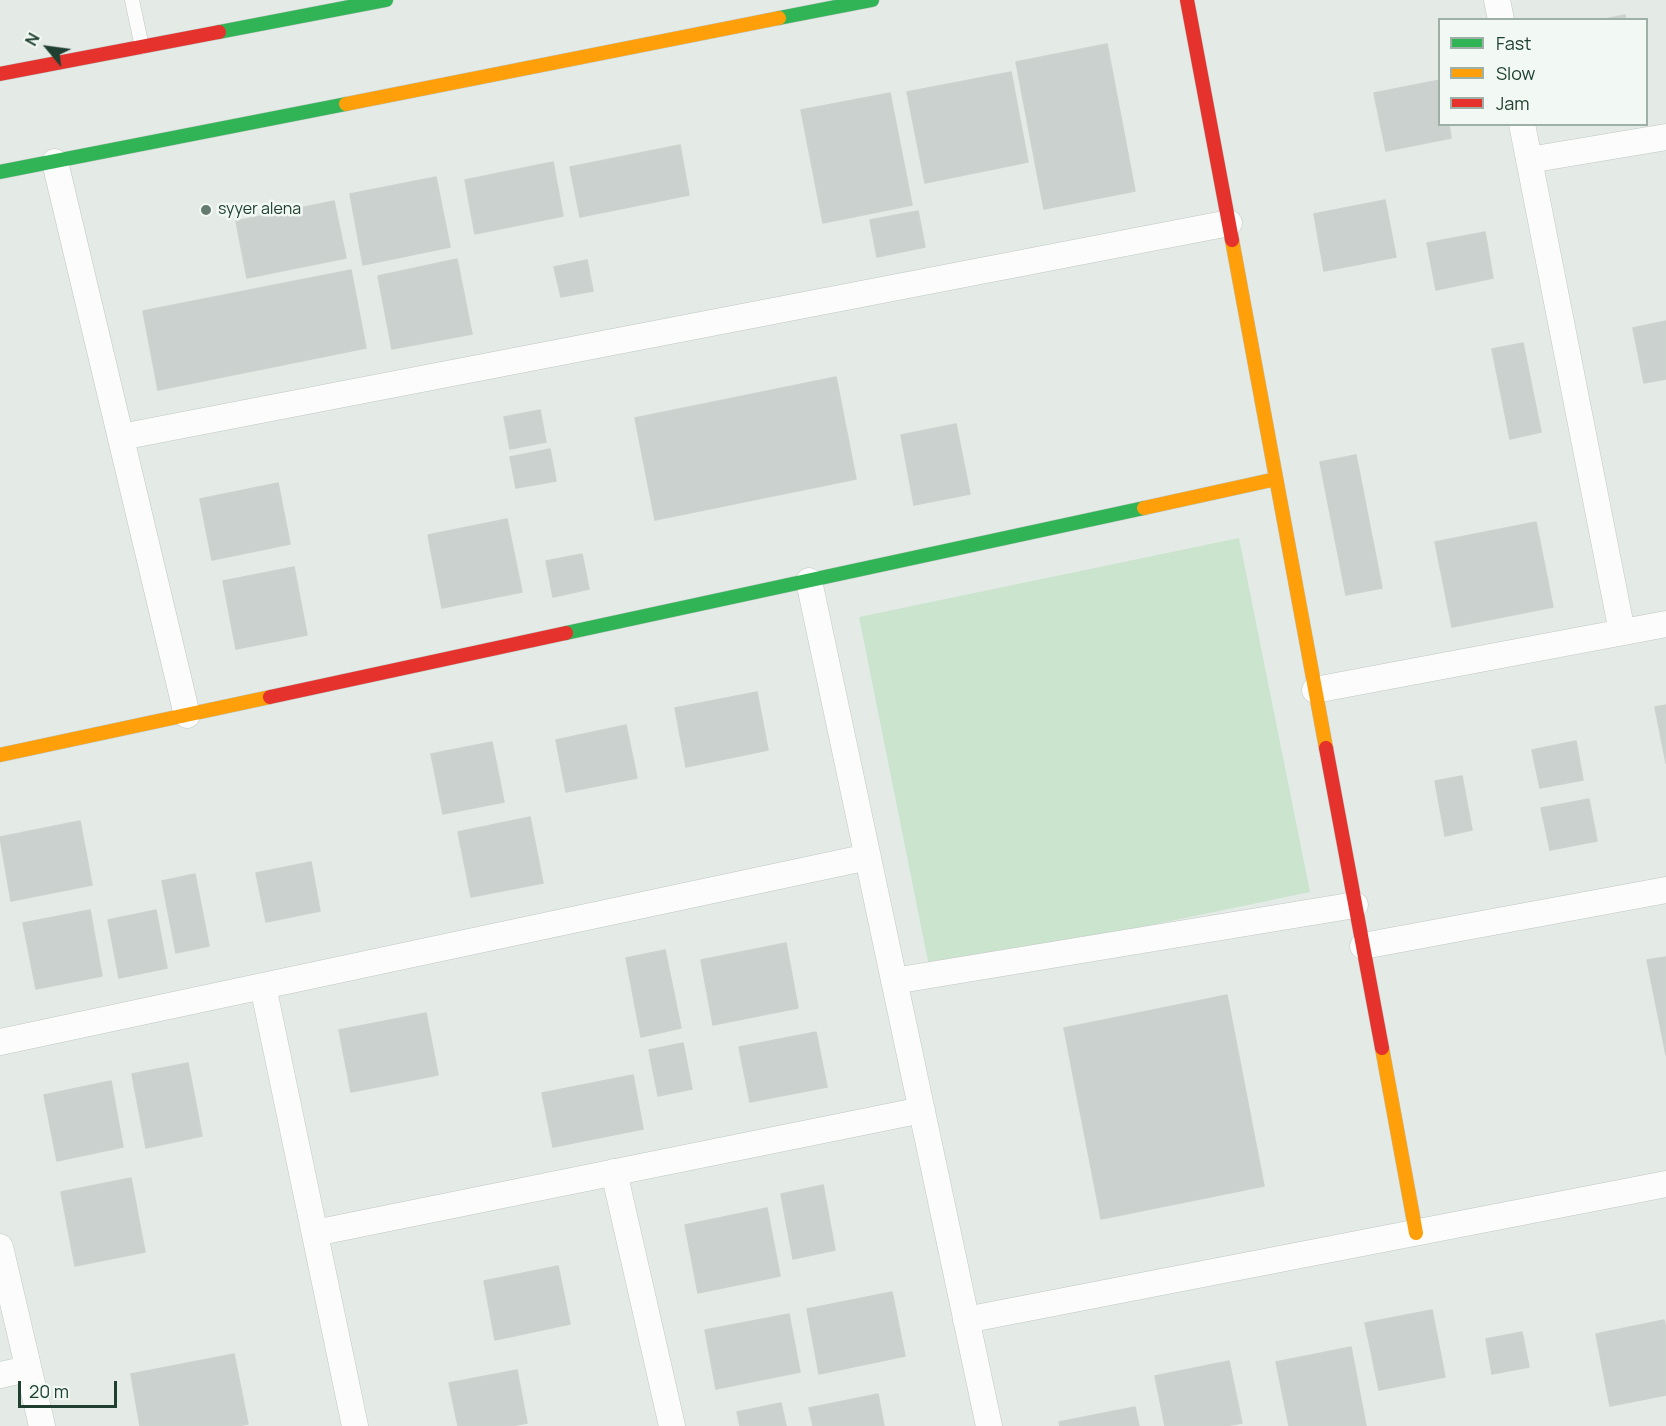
<!DOCTYPE html>
<style>
body{margin:0}
#map{position:relative;width:1666px;height:1426px;overflow:hidden;background:#e4eae6;font-family:Manrope,sans-serif}
canvas{display:block}
.legend{position:absolute;left:1438px;top:18px;width:210px;height:108px;box-sizing:border-box;background:#f2f9f4;border:2px solid #9eafa6;margin:0;padding:8px 10px;list-style:none;font-size:18px;color:#1f4031}
.legend li{display:flex;align-items:center;gap:12px;height:30px}
.legend b{width:30px;border:2px solid #9eafa6}
.north{position:absolute;left:18px;top:18px;width:60px;height:60px;-webkit-text-stroke:4px #f2f9f4;paint-order:stroke;rotate:299deg;font-size:16px;font-weight:700;line-height:24px;text-align:center;color:#1f4031}
.north::after{content:'';display:block;margin:auto;width:21px;height:27px;background:#1f4031;clip-path:polygon(50% 0,100% 100%,50% 72%,0 100%)}
.scale{position:absolute;left:18px;top:1381px;width:99px;height:27px;box-sizing:border-box;border:3px solid #1f4031;border-top:0;padding-left:8px;font-size:18px;line-height:21px;white-space:nowrap;color:#1f4031;-webkit-text-stroke:4px #f2f9f4;paint-order:stroke}
</style>
<div id="map">
<canvas width="1666" height="1426"></canvas>
<ul class="legend">
<li><b style="height:8px;background:#30b455"></b>Fast</li>
<li><b style="height:8px;background:#ff9f0a"></b>Slow</li>
<li><b style="height:8px;background:#e5322d"></b>Jam</li>
</ul>
<div class="north">N</div>
<div class="scale">20 m</div>
</div>
<script>
const g = document.querySelector('canvas').getContext('2d');
g.lineJoin = 'round';
function fillPath(path, color) {
  g.fillStyle = color;
  g.fill(path, 'evenodd');
}
function toPath(rows) {
  const path = new Path2D();
  for (const r of rows) {
    path.moveTo(r[0], r[1]);
    for (let i = 2; i < r.length; i += 2) path.lineTo(r[i], r[i + 1]);
  }
  return path;
}
function trace(path, color, width, dash) {
  g.strokeStyle = color;
  g.lineWidth = width;
  g.lineCap = dash ? 'butt' : 'round';
  g.setLineDash(dash || []);
  g.stroke(path);
}
function label(font, color, halo, rows, align = 'center') {
  g.font = font + ' Manrope,sans-serif';
  g.lineWidth = 5;
  g.setLineDash([]);
  g.textBaseline = 'middle';
  g.strokeStyle = halo;
  g.fillStyle = color;
  for (const [text, x, y, turn = 0] of rows) {
    g.save();
    g.translate(x, y);
    g.rotate((+turn || 0) * Math.PI / 180);
    g.textAlign = isNaN(turn) ? turn : align;
    if (halo) g.strokeText(text, 0, 0);
    g.fillText(text, 0, 0);
    g.restore();
  }
}
const green = toPath([
 [1239,538,1310,892,930,971,859,617]
]);
const building = toPath([
 [1625,15,1626,20,1600,20,1625,15],
 [1107,44,1135,191,1044,209,1016,62,1107,44],
 [1011,72,1028,162,925,183,907,92,1011,72],
 [1440,80,1440,124,1449,124,1451,138,1386,151,1374,93,1440,80],
 [890,93,912,205,823,223,801,110,890,93],
 [680,145,689,195,580,217,570,167,680,145],
 [553,162,563,216,475,234,465,180,553,162],
 [436,177,450,247,363,265,350,194,436,177],
 [1385,200,1396,257,1324,271,1314,214,1385,200],
 [334,201,346,258,247,278,236,221,334,201],
 [918,211,925,247,877,257,870,220,918,211],
 [1485,232,1493,278,1436,290,1427,243,1485,232],
 [457,259,472,334,392,349,378,276,457,259],
 [587,260,593,291,561,297,554,267,587,260],
 [351,270,366,348,158,390,143,311,351,270],
 [1666,321,1666,379,1644,383,1633,328,1666,321],
 [1523,343,1541,432,1510,439,1492,349,1523,343],
 [836,377,856,479,655,520,635,418,836,377],
 [540,410,546,442,510,449,504,417,540,410],
 [956,424,970,494,914,505,901,435,956,424],
 [550,449,556,481,516,488,510,457,550,449],
 [1356,455,1382,588,1346,595,1320,462,1356,455],
 [278,483,290,544,212,560,200,499,278,483],
 [507,519,522,592,442,608,428,535,507,519],
 [1536,522,1553,607,1452,627,1435,542,1536,522],
 [582,554,589,589,553,597,546,561,582,554],
 [294,567,307,635,236,649,223,581,294,567],
 [757,692,768,750,686,767,675,708,757,692],
 [1666,705,1666,763,1655,707,1666,705],
 [626,725,637,778,566,792,556,740,626,725],
 [1576,741,1583,780,1540,788,1532,750,1576,741],
 [492,742,504,802,443,814,431,754,492,742],
 [1462,776,1472,830,1445,836,1435,781,1462,776],
 [1589,799,1597,841,1550,850,1541,808,1589,799],
 [530,817,543,883,471,897,458,832,530,817],
 [80,821,92,885,11,901,0,837,80,821],
 [311,862,320,911,266,922,256,873,311,862],
 [195,874,209,946,176,953,162,881,195,874],
 [90,910,102,976,36,989,23,923,90,910],
 [156,910,167,968,119,978,108,920,156,910],
 [786,943,798,1008,713,1025,701,960,786,943],
 [665,950,681,1028,641,1037,626,958,665,950],
 [1666,957,1666,1055,1647,960,1666,957],
 [1227,995,1264,1186,1101,1219,1064,1028,1227,995],
 [426,1013,438,1075,351,1092,339,1030,426,1013],
 [816,1032,827,1087,750,1102,739,1047,816,1032],
 [683,1043,692,1089,658,1096,649,1050,683,1043],
 [188,1063,202,1136,146,1148,132,1074,188,1063],
 [633,1075,643,1129,553,1147,542,1093,633,1075],
 [111,1081,123,1147,57,1161,44,1095,111,1081],
 [131,1178,145,1252,75,1266,61,1192,131,1178],
 [823,1185,835,1250,793,1259,781,1194,823,1185],
 [767,1208,780,1276,698,1293,685,1225,767,1208],
 [558,1266,570,1324,495,1340,484,1281,558,1266],
 [892,1292,905,1356,819,1374,807,1309,892,1292],
 [1432,1310,1445,1377,1379,1390,1365,1323,1432,1310],
 [789,1314,800,1372,716,1389,705,1330,789,1314],
 [1664,1320,1666,1329,1666,1395,1610,1406,1596,1334,1664,1320],
 [1522,1332,1529,1367,1492,1374,1486,1339,1522,1332],
 [1351,1347,1366,1426,1289,1426,1276,1362,1351,1347],
 [234,1354,248,1424,237,1426,140,1426,131,1374,234,1354],
 [1229,1361,1242,1423,1225,1426,1165,1426,1155,1376,1229,1361],
 [517,1370,527,1423,511,1426,458,1426,449,1383,517,1370],
 [878,1394,884,1426,813,1426,809,1408,878,1394],
 [781,1403,786,1426,740,1426,737,1412,781,1403],
 [1135,1407,1139,1426,1060,1426,1059,1422,1135,1407]
]);
const lane = toPath([
 [132,0,142,47]
]);
const street = toPath([
 [1497,0,1501,20],
 [1522,124,1622,632],
 [1529,160,1666,137],
 [55,162,187,715],
 [121,437,1229,223],
 [809,581,989,1426],
 [1315,690,1666,624],
 [1363,946,1666,890],
 [894,981,1355,905],
 [263,986,355,1426],
 [0,1042,868,857],
 [614,1172,672,1426],
 [315,1233,922,1110],
 [0,1247,42,1426],
 [966,1320,1666,1184],
 [0,1375,28,1369]
]);
const fast = toPath([
 [779,18,872,0],
 [219,32,386,0],
 [0,172,346,104],
 [566,633,1144,508]
]);
const slow = toPath([
 [346,104,779,18],
 [1232,240,1326,748],
 [1144,508,1276,479],
 [0,755,270,697],
 [1382,1048,1416,1233]
]);
const jam = toPath([
 [1187,0,1232,240],
 [0,74,219,32],
 [270,697,566,633],
 [1326,748,1382,1048]
]);
const markers = [
 [206,210,6,"#647c70"]
];
const poiNames = [
 ["syyer alena",218,210]
];
fillPath(green, '#cbe4ce');
fillPath(building, '#cad1ce');
trace(building, '#ccd3cf', 1.5);
trace(lane, '#c1c7c3', 15);
trace(street, '#c1c7c3', 27);
trace(fast, '#bdc6c2', 15);
trace(slow, '#bdc6c2', 15);
trace(jam, '#bdc6c2', 15);
trace(lane, '#fbfcfb', 14);
trace(street, '#fbfcfb', 26);
trace(fast, '#30b455', 14);
trace(slow, '#ff9f0a', 14);
trace(jam, '#e5322d', 14);
for (const [x, y, r, color] of markers) {
  const dot = new Path2D();
  dot.arc(x, y, r, 0, 2 * Math.PI);
  g.fillStyle = color;
  g.fill(dot);
  trace(dot, '#f2f9f4', 2);
}
label('16px', '#1f4031', '#f2f9f4', poiNames, 'left');
</script>
